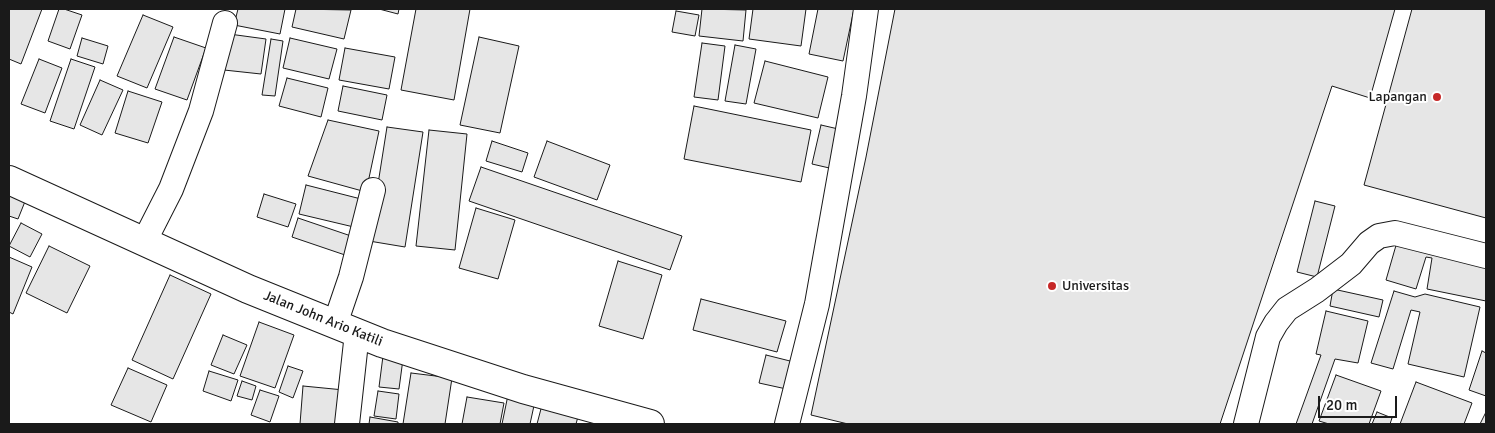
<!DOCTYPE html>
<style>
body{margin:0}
#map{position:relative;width:1495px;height:433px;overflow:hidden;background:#fff;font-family:Signika,sans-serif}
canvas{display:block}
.frame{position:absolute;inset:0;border:10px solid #1a1a1a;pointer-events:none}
.scale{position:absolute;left:1318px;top:396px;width:79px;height:22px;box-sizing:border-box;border:2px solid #1a1a1a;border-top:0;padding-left:6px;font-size:15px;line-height:18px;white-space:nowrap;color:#1a1a1a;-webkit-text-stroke:4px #fff;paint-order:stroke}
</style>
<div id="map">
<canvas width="1495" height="433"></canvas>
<div class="frame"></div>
<div class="scale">20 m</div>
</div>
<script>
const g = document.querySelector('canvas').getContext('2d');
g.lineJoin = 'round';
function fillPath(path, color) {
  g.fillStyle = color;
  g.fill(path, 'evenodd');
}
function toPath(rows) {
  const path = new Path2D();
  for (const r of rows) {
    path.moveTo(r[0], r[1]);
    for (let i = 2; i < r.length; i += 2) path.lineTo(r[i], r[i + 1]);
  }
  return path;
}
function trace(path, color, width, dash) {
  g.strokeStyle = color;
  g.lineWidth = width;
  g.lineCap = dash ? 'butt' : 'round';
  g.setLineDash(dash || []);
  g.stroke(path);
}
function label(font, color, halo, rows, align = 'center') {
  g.font = font + ' Signika,sans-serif';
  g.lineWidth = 4;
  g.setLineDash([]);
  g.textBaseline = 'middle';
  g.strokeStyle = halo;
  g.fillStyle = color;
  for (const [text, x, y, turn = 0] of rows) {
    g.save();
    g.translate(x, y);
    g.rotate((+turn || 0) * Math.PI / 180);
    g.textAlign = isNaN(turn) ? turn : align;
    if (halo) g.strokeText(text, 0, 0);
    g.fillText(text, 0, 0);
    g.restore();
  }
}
const building = toPath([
 [9,9,42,9,21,64,9,59,9,9],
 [59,9,64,9,82,15,70,49,48,41,59,9],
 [238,9,285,9,280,34,234,25,238,9],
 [296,9,351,10,344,39,292,27,296,9],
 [379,9,399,9,398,14,379,9],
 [416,9,470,9,454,100,401,90,416,9],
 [702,9,746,10,743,41,699,36,702,9],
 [753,9,806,9,801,46,749,39,753,9],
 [818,9,854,9,843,61,809,54,818,9],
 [895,9,1395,9,1370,98,1332,86,1220,424,848,424,811,415,866,157,895,9],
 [1412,9,1486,9,1486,218,1364,185,1412,9],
 [676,11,699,15,695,36,672,32,676,11],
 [143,15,173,27,147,88,117,76,143,15],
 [229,34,266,39,261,74,224,70,229,34],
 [174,37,206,48,187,100,155,89,174,37],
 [479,37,519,46,500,133,460,125,479,37],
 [82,38,108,46,103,64,77,56,82,38],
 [290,38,337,49,329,79,283,68,290,38],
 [271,39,283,41,275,96,262,95,271,39],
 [702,43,725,46,718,100,694,97,702,43],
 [735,45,756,49,746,104,725,101,735,45],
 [345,48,395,57,389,89,339,80,345,48],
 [39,59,62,68,45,113,21,104,39,59],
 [71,59,95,67,74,129,50,121,71,59],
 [765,61,828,77,818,118,754,103,765,61],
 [287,78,328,88,321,117,279,106,287,78],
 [100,80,123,90,102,135,80,125,100,80],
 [343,86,387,95,382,120,338,111,343,86],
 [128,91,162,102,148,143,115,133,128,91],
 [694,106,811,130,801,182,684,159,694,106],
 [328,120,379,131,366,192,308,176,328,120],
 [821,125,847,131,838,170,812,164,821,125],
 [387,127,423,132,405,247,369,241,387,127],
 [429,130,467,134,455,250,416,246,429,130],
 [492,141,528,153,522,172,486,161,492,141],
 [547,141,610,165,597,200,534,177,547,141],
 [481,167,682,236,670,270,469,201,481,167],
 [306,185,365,200,358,228,299,214,306,185],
 [9,186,28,194,18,219,9,216,9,186],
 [264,194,296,204,288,227,257,217,264,194],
 [1315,201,1335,206,1317,277,1297,272,1315,201],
 [476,208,515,220,498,279,459,268,476,208],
 [298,218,354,237,348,256,292,237,298,218],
 [21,223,42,234,30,257,9,246,21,223],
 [1399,235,1486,258,1486,301,1427,289,1432,258,1426,257,1416,289,1386,280,1399,235],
 [49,246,90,266,67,313,26,293,49,246],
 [9,257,32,267,13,314,9,312,9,257],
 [618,261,662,275,643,339,599,326,618,261],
 [170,275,211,294,173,379,132,360,170,275],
 [1333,289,1383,300,1379,317,1330,306,1333,289],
 [1394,291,1415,297,1425,294,1480,307,1464,377,1408,364,1420,312,1411,310,1393,369,1371,363,1394,291],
 [701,299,786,321,777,352,693,330,701,299],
 [1326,311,1368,321,1358,363,1335,359,1312,424,1296,424,1321,355,1316,354,1326,311],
 [259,322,294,335,275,388,240,376,259,322],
 [223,335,247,345,234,374,211,365,223,335],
 [1482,351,1486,353,1486,396,1469,390,1482,351],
 [766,355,798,363,791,390,759,383,766,355],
 [383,356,403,359,399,389,379,387,383,356],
 [288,366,303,371,293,398,279,392,288,366],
 [128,368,167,385,151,422,111,405,128,368],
 [209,371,238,380,231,401,203,391,209,371],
 [411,373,452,378,445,424,403,424,411,373],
 [1336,375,1381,391,1369,424,1329,424,1319,421,1336,375],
 [242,381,256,386,252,400,237,396,242,381],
 [1416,382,1472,403,1464,424,1400,424,1416,382],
 [303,386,344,390,341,424,300,424,303,386],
 [260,390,279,396,270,422,251,415,260,390],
 [378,391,399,394,396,419,374,416,378,391],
 [508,395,535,401,530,424,502,424,508,395],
 [467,397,504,403,500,424,462,424,467,397],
 [542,405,579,413,576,424,537,424,542,405],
 [1377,412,1392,418,1390,424,1372,424,1377,412],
 [1486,412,1486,424,1480,424,1486,412],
 [370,417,398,422,398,424,369,424,370,417]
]);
const street = toPath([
 [144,242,171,189,201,111,225,23],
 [335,324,351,277,373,190],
 [347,424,357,333],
 [787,424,817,304,854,96,866,9],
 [1246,424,1268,337,1276,323,1287,309,1317,290,1351,264,1369,243,1379,236,1395,233,1486,256]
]);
const primary = toPath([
 [9,180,248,289,382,343,523,389,650,424]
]);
const markers = [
 [1437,97,5,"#c62828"],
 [1052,286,5,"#c62828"]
];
const poiNames = [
 ["Lapangan",1427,97],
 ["Universitas",1062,286,"left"]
];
const streetNames = [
 ["Jalan John Ario Katili",323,319,22]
];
fillPath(building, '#e6e6e6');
trace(building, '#1a1a1a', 1);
trace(street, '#1a1a1a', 26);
trace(primary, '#1a1a1a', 30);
trace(street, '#fff', 24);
trace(primary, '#fff', 28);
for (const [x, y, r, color] of markers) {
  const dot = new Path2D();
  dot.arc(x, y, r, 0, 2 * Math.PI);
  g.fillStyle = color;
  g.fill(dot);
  trace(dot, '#fff', 2);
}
label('14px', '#1a1a1a', '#fff', poiNames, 'right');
label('14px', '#1a1a1a', '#fff', streetNames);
</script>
